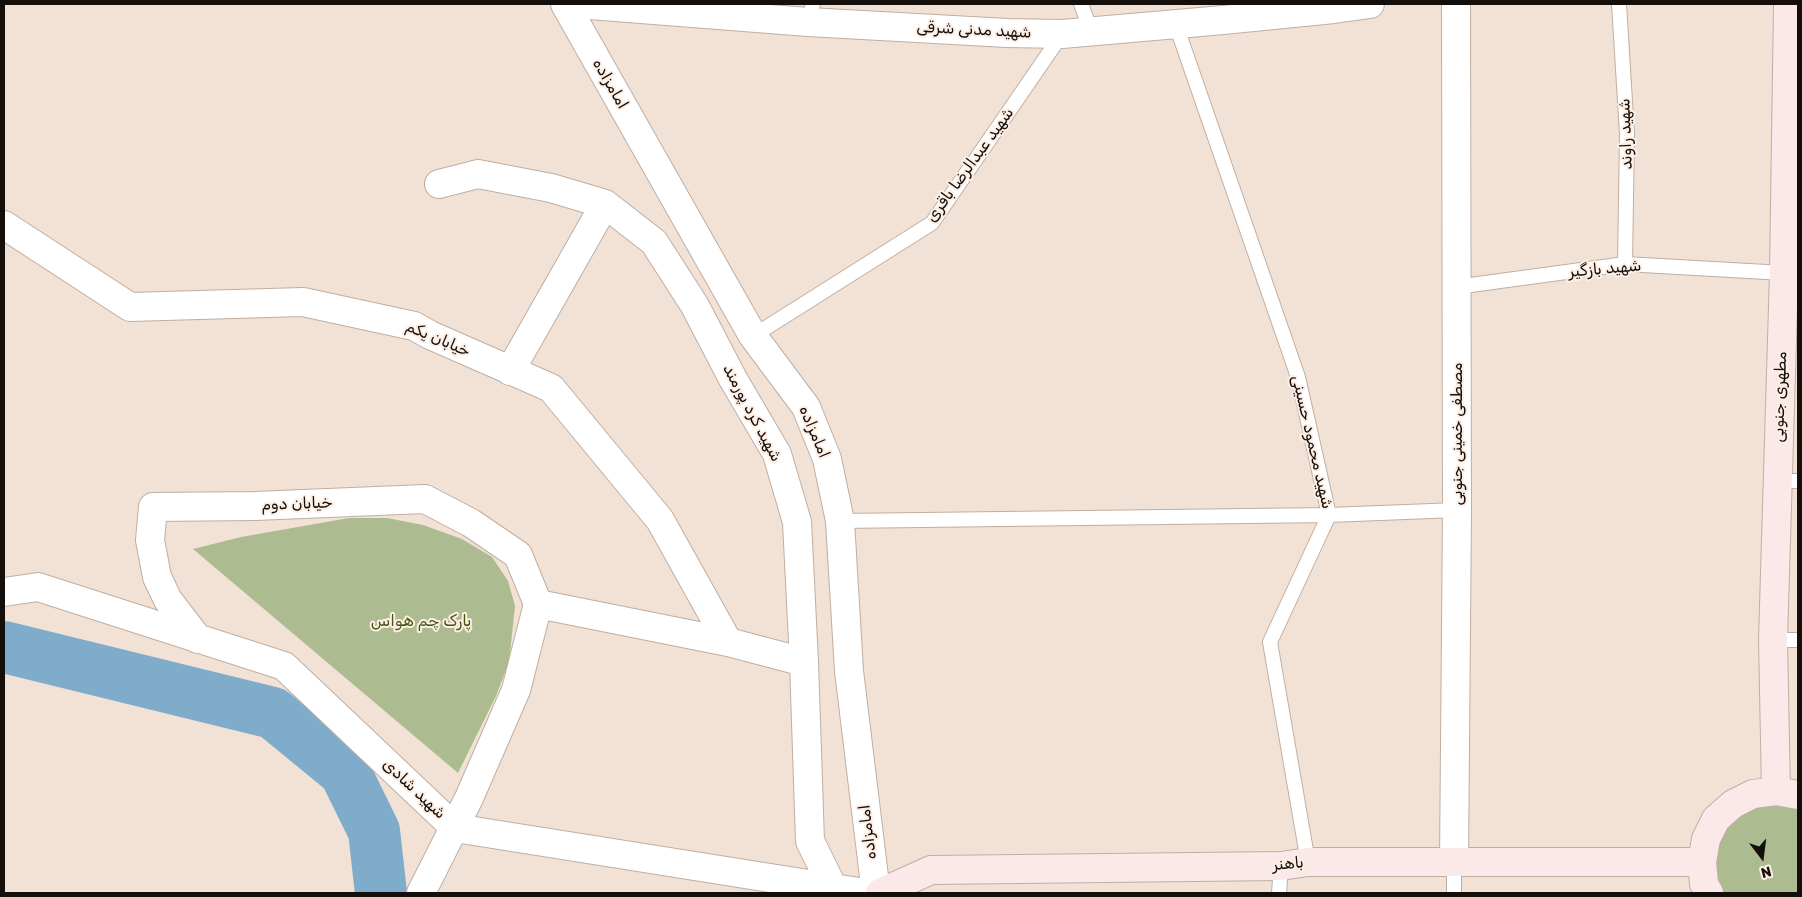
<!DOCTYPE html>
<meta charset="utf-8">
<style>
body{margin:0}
#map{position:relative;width:1802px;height:897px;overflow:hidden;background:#f2e1d5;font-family:Rubik,sans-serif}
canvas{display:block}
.frame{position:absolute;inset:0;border:5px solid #140f0b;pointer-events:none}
.north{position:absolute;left:1737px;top:832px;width:50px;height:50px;-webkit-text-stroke:4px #fdefe5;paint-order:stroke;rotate:165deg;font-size:14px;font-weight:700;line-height:20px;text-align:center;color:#140f0b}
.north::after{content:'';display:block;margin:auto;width:18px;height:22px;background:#140f0b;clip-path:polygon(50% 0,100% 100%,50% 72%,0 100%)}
</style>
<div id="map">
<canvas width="1802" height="897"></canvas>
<div class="frame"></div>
<div class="north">N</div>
</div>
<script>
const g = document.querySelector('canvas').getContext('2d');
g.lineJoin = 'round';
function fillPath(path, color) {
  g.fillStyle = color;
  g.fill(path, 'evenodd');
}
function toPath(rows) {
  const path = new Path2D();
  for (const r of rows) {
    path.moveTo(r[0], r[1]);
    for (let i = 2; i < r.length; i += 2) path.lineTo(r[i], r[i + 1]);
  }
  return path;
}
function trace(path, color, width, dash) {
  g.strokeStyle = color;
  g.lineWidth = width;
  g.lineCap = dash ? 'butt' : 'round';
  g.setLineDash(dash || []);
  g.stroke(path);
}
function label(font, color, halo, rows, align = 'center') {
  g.font = font + ' Rubik,Vazirmatn,sans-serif';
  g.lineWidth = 4;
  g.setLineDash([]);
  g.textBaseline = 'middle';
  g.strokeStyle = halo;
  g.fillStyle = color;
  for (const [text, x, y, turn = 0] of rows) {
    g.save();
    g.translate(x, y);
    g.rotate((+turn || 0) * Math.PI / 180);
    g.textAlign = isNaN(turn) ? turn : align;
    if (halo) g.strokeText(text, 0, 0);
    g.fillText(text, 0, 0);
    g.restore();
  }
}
const green = toPath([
 [349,518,387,518,423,525,462,539,492,557,508,581,515,606,509,662,496,696,458,773,193,549,241,537],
 [1767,804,1786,805,1798,810,1798,893,1724,893,1717,876,1716,856,1722,837,1733,821,1749,810]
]);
const river = toPath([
 [4,647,273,713,345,772,374,831,381,893]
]);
const service = toPath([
 [1081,4,1091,31],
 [1619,4,1627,134,1625,264],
 [808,22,813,4],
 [1176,25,1298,377,1329,515,1270,642,1308,862],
 [1456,287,1625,264,1784,273],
 [753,336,932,223,1062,34],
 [1778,481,1798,481],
 [840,521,1329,515,1457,510],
 [1773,640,1798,640],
 [1454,863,1454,893],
 [1279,893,1281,866]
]);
const minor = toPath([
 [577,4,808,22,1007,33,1062,34,1223,20,1334,9,1370,4],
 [439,184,478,174,551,188,605,204,654,242,695,306,733,379,777,454,797,522,804,662,810,841,833,888],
 [4,225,130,307,303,302,414,326,430,335,551,388,660,520,728,642],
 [510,371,605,204],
 [4,592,38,587,284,666,455,828,865,893],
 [198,639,168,600,157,577,150,540,153,507,255,506,425,499,471,523,518,555,538,604,728,642,804,662]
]);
const tertiary = toPath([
 [565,4,753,336,806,407,827,459,840,521,849,671,876,893],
 [1454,863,1457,510,1456,4],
 [421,893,469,798,516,690,538,604]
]);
const secondary = toPath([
 [1776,791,1773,640,1784,273,1788,4],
 [880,893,931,870,1281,866,1308,862,1702,862],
 [1709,893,1704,884,1702,862,1706,839,1716,819,1733,804,1753,794,1776,791,1798,795]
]);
const streetNames = [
 ["شهید مدنی شرقی",974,30,3],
 ["امامزاده",610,84,60],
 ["شهید راوند",1626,134,-92],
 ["شهید عبدالرضا باقری",970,165,-54],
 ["شهید بازگیر",1605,269,-5],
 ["خیابان یکم",438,339,23],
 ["مطهری جنوبی",1780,397,-88],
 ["شهید کرد پورمند",752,413,62],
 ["امامزاده",814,432,67],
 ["مصطفی خمینی جنوبی",1457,434,-90],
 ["شهید محمود حسینی",1312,442,77],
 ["خیابان دوم",297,504,-2],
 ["شهید شادی",414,789,43],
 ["امامزاده",868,832,-97],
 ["باهنر",1288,864,-5]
];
const parkNames = [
 ["پارک چم هواس",421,621]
];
fillPath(green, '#adbc90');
trace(river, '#80accb', 52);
trace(service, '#bfafa3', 16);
trace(minor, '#bfafa3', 30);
trace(tertiary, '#bfafa3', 30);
trace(secondary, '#bfafa3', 30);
trace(service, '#fff', 14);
trace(minor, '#fff', 28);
trace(tertiary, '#fff', 28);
trace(secondary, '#fae9e8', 28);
label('16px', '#140f0b', '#fdefe5', streetNames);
label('16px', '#45560e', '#fdefe5', parkNames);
</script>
